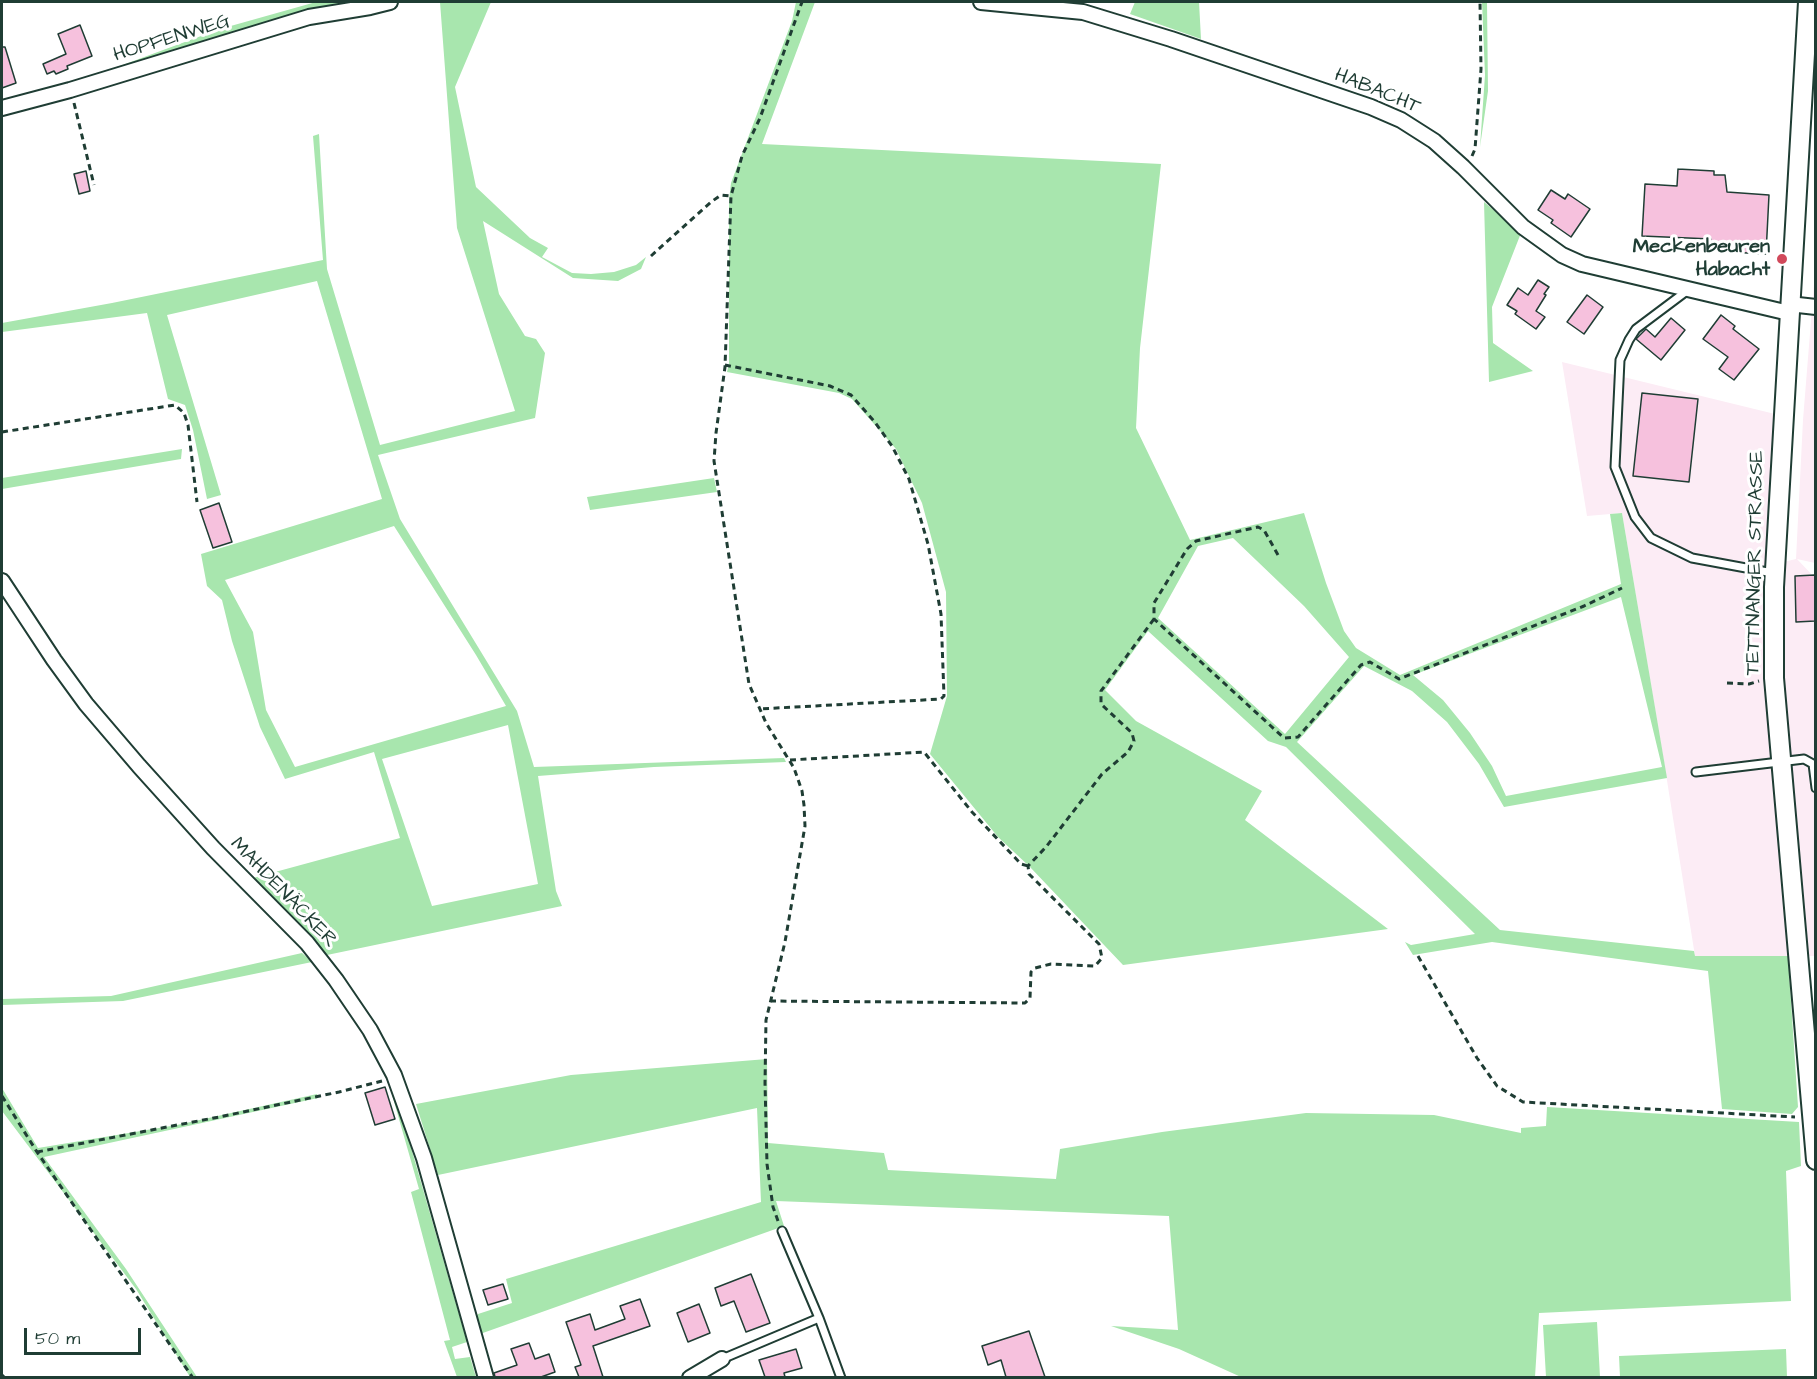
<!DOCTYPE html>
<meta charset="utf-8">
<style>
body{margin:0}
#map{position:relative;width:1817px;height:1379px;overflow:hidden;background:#fff;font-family:"Architects Daughter",sans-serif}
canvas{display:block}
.frame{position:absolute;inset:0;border:3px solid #1f3d34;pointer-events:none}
.scale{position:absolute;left:24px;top:1328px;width:117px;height:27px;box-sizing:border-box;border:3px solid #1f3d34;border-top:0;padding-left:8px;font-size:18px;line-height:21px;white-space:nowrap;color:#1f3d34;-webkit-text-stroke:4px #fff;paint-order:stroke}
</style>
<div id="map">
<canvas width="1817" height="1379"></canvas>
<div class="frame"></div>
<div class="scale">50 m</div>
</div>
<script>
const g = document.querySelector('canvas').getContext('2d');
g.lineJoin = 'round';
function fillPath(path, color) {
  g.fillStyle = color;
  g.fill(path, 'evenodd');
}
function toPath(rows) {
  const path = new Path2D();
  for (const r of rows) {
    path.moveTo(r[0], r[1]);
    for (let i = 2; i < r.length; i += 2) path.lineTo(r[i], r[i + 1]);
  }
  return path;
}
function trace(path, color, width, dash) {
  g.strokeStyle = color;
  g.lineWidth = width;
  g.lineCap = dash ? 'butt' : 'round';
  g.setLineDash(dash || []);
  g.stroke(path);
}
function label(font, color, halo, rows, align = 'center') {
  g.font = font + ' "Architects Daughter",sans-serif';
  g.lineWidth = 6;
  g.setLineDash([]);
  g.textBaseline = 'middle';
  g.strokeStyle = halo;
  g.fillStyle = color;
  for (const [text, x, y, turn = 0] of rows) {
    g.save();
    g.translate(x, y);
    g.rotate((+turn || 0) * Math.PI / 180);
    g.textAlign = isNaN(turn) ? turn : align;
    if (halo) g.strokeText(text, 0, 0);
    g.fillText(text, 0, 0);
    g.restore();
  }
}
const built = toPath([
 [1815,271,1815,563,1797,559,1816,579,1815,956,1695,956,1665,768,1622,513,1587,516,1562,362,1775,414,1767,566,1796,559,1803,420]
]);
const green = toPath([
 [316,2,375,2,110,75,109,70,220,29],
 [440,2,491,2,455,87,476,187,530,238,548,248,542,257,572,273,591,274,614,272,636,265,646,257,641,269,618,281,573,278,483,221,499,294,525,336,536,339,545,353,535,418,378,455,400,519,517,711,534,767,784,758,786,762,654,767,538,776,556,891,562,906,327,955,253,878,400,838,374,752,285,779,260,727,232,641,222,600,207,586,201,554,382,499,317,281,167,315,221,495,207,499,193,430,185,405,168,399,147,313,2,332,2,323,112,303,323,260,313,136,319,134,327,269,380,445,515,411,457,228],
 [394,526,476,655,506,706,295,767,266,710,253,632,225,580],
 [508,725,538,884,432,906,382,759],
 [796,2,815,2,762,144,1161,164,1140,348,1136,428,1190,540,1304,513,1326,583,1344,631,1356,648,1400,675,1621,584,1610,514,1622,513,1667,778,1504,807,1479,764,1447,722,1412,691,1364,666,1297,742,1500,930,1694,951,1695,956,1788,956,1798,1107,1792,1114,1722,1109,1708,971,1492,942,1413,955,1405,942,1411,945,1475,934,1286,747,1268,741,1148,631,1105,690,1136,721,1262,791,1245,820,1388,929,1123,965,1030,867,998,837,930,754,947,696,946,592,922,503,896,449,852,399,839,393,727,372,729,363,729,200,731,183,792,21],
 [1233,538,1304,606,1349,657,1285,734,1158,618,1198,546],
 [1621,597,1662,767,1506,796,1492,766,1470,733,1443,700,1413,675],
 [1135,2,1199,2,1201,39,1130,14],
 [1482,2,1487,2,1488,91,1480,147,1485,75],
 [1484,202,1521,233,1492,307,1493,343,1533,371,1489,382],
 [182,449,181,459,2,489,2,478],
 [714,478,717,492,590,510,587,497],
 [302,953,312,962,123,1001,2,1005,2,999,111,996],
 [767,1059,768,1143,884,1153,888,1170,1056,1179,1060,1149,1162,1132,1306,1113,1434,1115,1521,1133,1521,1128,1546,1126,1547,1107,1799,1122,1801,1166,1786,1171,1791,1301,1539,1313,1535,1377,1241,1377,1179,1349,1111,1326,1178,1330,1169,1216,776,1201,784,1226,480,1334,475,1318,478,1314,512,1303,506,1279,761,1202,757,1108,438,1175,416,1104,571,1075],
 [389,1084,395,1092,467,1342,452,1347,455,1359,470,1357,476,1377,457,1377,444,1341,450,1340,411,1192,419,1189],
 [2,1088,38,1148,177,1125,317,1094,318,1098,44,1157,126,1269,197,1377,190,1377,136,1289,2,1111],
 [1597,1322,1600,1377,1546,1377,1543,1325],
 [1786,1349,1787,1377,1620,1377,1619,1356]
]);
const building = toPath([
 [80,25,92,56,67,66,68,69,56,74,54,71,47,74,43,64,66,54,58,34,80,25],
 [2,47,5,47,16,83,2,88,2,47],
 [1678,169,1714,171,1714,175,1725,175,1727,192,1769,195,1766,254,1710,251,1711,239,1642,236,1645,184,1677,186,1678,169],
 [86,171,90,191,79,194,74,174,86,171],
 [1551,190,1565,199,1568,194,1590,209,1571,237,1551,223,1553,220,1538,210,1551,190],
 [1538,280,1549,287,1544,294,1546,295,1536,311,1545,317,1536,329,1515,314,1517,311,1507,305,1518,288,1528,295,1538,280],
 [1587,295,1603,307,1584,334,1567,322,1587,295],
 [1721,315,1735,326,1733,329,1759,349,1734,380,1719,369,1728,357,1703,339,1721,315],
 [1671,318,1685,330,1661,360,1636,339,1646,329,1655,337,1671,318],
 [1642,393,1698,399,1689,482,1633,476,1642,393],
 [219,503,232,542,213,548,200,510,219,503],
 [1815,575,1815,621,1796,622,1795,576,1815,575],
 [385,1087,395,1119,375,1125,365,1093,385,1087],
 [751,1274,770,1323,746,1332,734,1301,721,1306,715,1288,751,1274],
 [503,1284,508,1299,488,1305,483,1290,503,1284],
 [640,1299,650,1326,593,1346,603,1377,579,1377,575,1367,581,1365,566,1322,590,1314,595,1330,625,1319,620,1306,640,1299],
 [699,1304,710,1333,688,1342,677,1313,699,1304],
 [1029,1331,1045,1377,1006,1377,1001,1360,988,1365,982,1346,1029,1331],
 [529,1343,535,1359,549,1354,555,1372,541,1377,495,1377,494,1373,517,1365,511,1349,529,1343],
 [796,1349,802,1368,784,1373,785,1377,765,1377,759,1360,796,1349]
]);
const path = toPath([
 [74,103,94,185],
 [1472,156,1475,149,1481,69,1480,2],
 [651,256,711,202,721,195,731,196],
 [725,365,830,386,851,395,874,421,892,446,909,479,928,544,941,614,944,696,941,699,759,709],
 [2,432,175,405,184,413,188,425,197,502],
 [1278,555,1264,530,1258,527,1196,541,1187,549,1154,603,1154,619,1284,738,1298,737,1361,665,1370,662,1399,679,1584,606,1622,588],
 [1727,683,1749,684,1759,681],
 [790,760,924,752,972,812,1021,864,1028,866],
 [1418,956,1477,1058,1497,1086,1523,1102,1795,1117],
 [770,1001,1025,1003,1030,998,1031,972,1035,968,1051,964,1095,966,1102,958,1099,944,1029,874,1028,866,1046,847,1102,774,1128,752,1134,741,1132,733,1101,704,1101,691,1154,619],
 [2,1096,37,1152,193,1378],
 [37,1152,219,1117,339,1092,382,1081],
 [778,1221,773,1207,767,1164,765,1083,766,1020,785,942,805,826,804,805,802,791,794,768,766,723,749,684,714,461,716,433,725,367,731,196,742,156,760,118,802,2],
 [2,1375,5,1378]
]);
const service = toPath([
 [1688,290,1636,329,1629,340,1620,360,1615,467,1635,517,1651,538,1692,558,1773,573],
 [1696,772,1804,759,1813,764,1816,788],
 [782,1231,819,1318,841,1378],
 [722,1359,819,1318]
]);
const minor = toPath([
 [981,2,1083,12,1171,39,1371,107,1401,120,1434,141,1463,167,1523,227,1562,255,1582,264,1789,313],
 [2,108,70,90,309,17,370,7,390,2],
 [1789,304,1816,307],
 [2,581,54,660,86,704,139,766,213,848,307,943,336,980,370,1030,394,1075,424,1158,486,1378],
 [690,1378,722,1359]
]);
const secondary = toPath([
 [1808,2,1774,587,1774,678,1816,1160]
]);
const markers = [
 [1782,259,6,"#d1495b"]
];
const streetNames = [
 ["HOPFENWEG",172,39,-17],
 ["HABACHT",1377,92,22],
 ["TETTNANGER STRASSE",1756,563,-89],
 ["MAHDENÄCKER",283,893,46]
];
const poiNames = [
 ["Meckenbeuren",1770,248],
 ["Habacht",1770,271]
];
fillPath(built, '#fcecf5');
fillPath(green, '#a8e6ae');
fillPath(building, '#f6c1dd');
trace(building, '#1f3d34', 1.5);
trace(service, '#1f3d34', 11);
trace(minor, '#1f3d34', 18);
trace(secondary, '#1f3d34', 22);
trace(path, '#1f3d34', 3, [6, 4.5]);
trace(service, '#fff', 7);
trace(minor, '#fff', 14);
trace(secondary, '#fff', 18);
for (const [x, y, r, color] of markers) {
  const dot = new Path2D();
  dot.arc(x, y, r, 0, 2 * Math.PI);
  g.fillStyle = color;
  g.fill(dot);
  trace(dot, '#fff', 2);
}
label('20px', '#1f3d34', '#fff', streetNames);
label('bold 20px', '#1f3d34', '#fff', poiNames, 'right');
</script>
